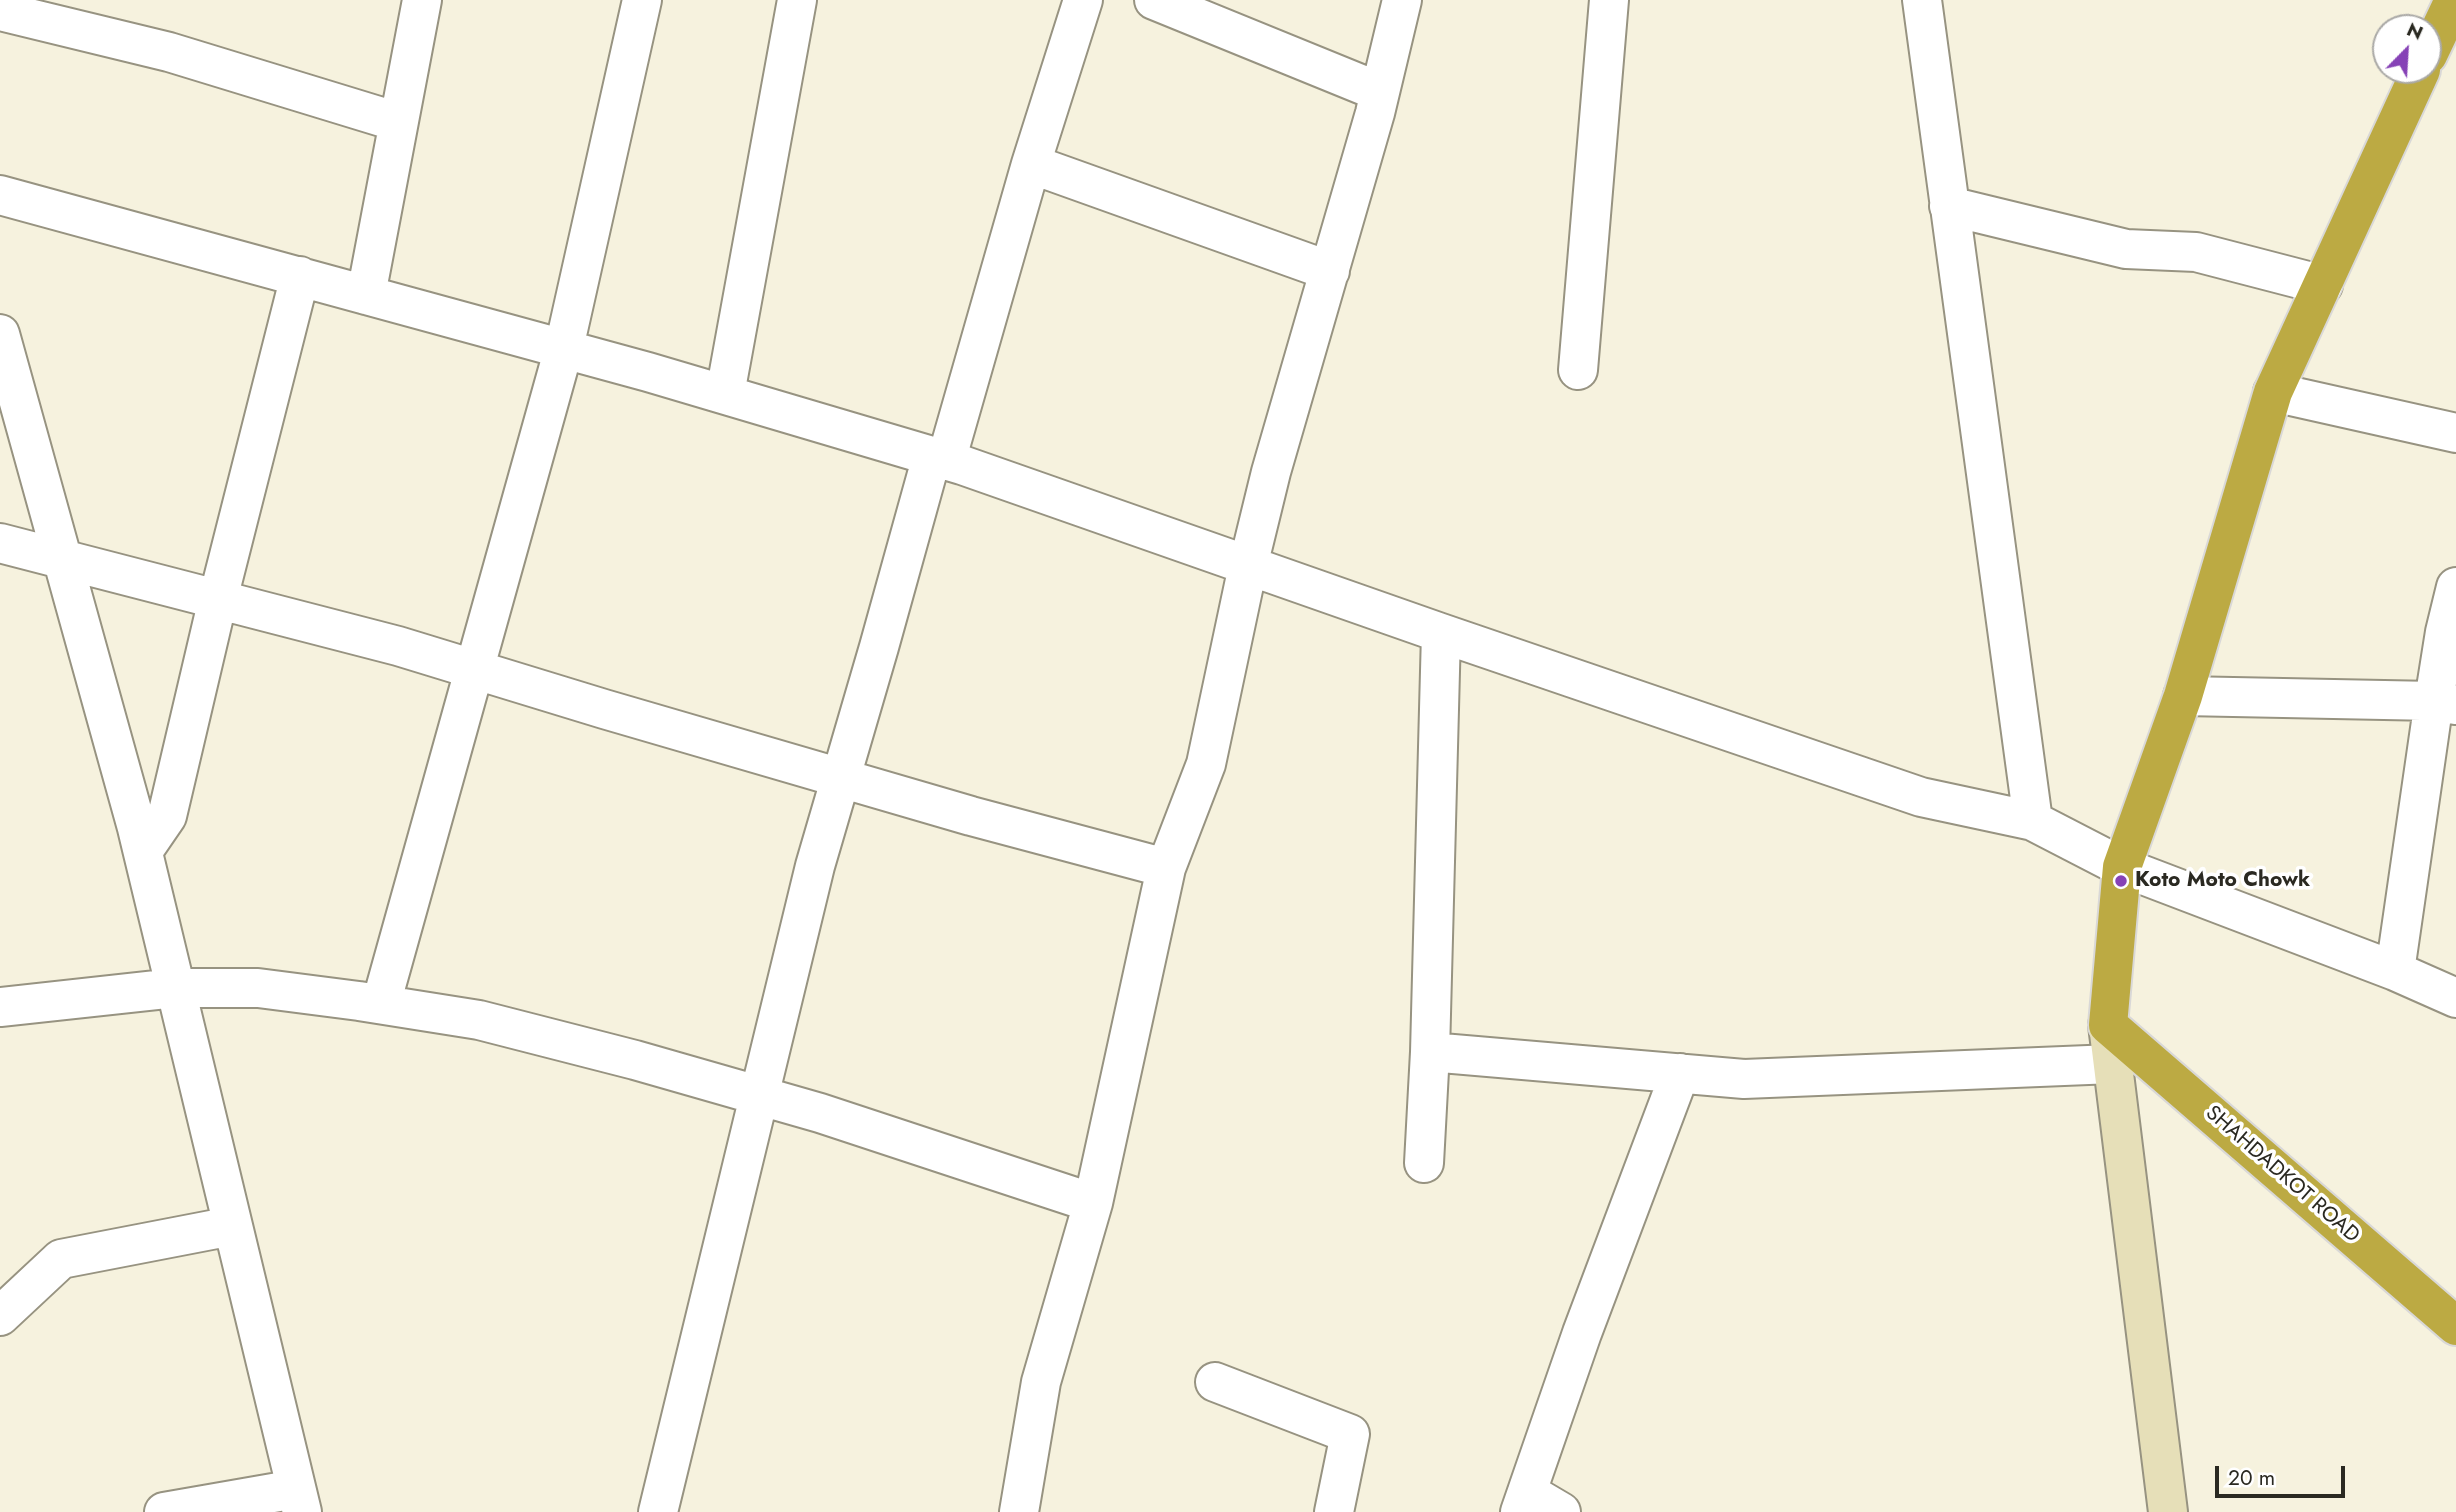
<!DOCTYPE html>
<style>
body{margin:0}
#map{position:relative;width:2456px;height:1512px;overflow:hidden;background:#f6f2de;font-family:Jost,sans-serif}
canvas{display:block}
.north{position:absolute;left:2372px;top:14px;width:70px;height:70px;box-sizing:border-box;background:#fff;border:2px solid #aaa9a6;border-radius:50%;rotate:24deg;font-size:19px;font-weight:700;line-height:28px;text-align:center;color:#2a2921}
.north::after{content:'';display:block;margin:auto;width:24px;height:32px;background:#8642b6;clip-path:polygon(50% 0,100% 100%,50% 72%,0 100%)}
.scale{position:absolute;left:2215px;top:1466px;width:130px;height:32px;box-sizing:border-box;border:4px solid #2a2921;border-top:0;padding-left:9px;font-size:21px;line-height:24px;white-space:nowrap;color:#2a2921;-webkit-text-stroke:5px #fff;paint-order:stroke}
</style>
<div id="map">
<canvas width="2456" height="1512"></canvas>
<div class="north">N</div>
<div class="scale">20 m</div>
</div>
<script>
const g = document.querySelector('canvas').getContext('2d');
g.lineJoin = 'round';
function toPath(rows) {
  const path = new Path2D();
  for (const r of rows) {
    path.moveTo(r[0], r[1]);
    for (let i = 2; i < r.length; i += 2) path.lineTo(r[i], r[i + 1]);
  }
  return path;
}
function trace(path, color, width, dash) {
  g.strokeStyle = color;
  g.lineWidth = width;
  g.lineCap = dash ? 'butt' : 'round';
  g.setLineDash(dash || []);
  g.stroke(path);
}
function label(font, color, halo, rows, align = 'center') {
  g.font = font + ' Jost,sans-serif';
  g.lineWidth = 7;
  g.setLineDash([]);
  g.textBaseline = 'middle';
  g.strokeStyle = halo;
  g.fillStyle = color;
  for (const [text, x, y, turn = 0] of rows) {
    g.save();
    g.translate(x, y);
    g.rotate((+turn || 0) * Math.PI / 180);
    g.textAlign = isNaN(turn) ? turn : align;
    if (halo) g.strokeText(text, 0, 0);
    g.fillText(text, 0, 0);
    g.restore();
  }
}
const minor = toPath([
 [1154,0,1380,92],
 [1922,0,2033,821],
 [0,11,169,52,398,122],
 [1031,164,1330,271],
 [0,195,648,372,962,465,1441,633,1921,797,2033,821,2122,867,2395,971,2456,998],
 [1949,206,2126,249,2196,252,2323,285],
 [366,295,422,0],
 [0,334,137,828,302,1512],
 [1578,370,1609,0],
 [2273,392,2456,433],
 [725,394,797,0],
 [946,461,1031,164,1083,0],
 [0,543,398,646,604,709,971,816,1166,868],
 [2183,696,2434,701,2456,705],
 [143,851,167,816,218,599,300,276],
 [2395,971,2434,701,2445,632,2456,587],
 [381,1004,564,348,642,0],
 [0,1007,175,988,258,988,359,1001,479,1020,635,1060,820,1113,1093,1203],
 [1430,1052,1744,1079,2113,1064],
 [1424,1163,1430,1052,1441,633],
 [0,1316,61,1259,232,1226],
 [1215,1382,1350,1434,1334,1512],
 [1527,1492,1561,1512],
 [164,1512,296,1489],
 [658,1512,815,866,879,647,932,456],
 [1019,1512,1041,1382,1093,1203,1166,868,1206,764,1248,566,1271,472,1375,113,1402,0],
 [1520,1512,1582,1333,1680,1073]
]);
const secondary = toPath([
 [2108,1025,2168,1512]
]);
const trunk = toPath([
 [2428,55,2454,0],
 [2421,70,2273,392,2183,696,2122,867,2108,1025,2456,1326]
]);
const markers = [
 [2121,881,7,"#8642b6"]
];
const poiNames = [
 ["Koto Moto Chowk",2135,881]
];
const streetNames = [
 ["SHAHDADKOT ROAD",2282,1175,41]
];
trace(minor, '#979381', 42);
trace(secondary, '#979381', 42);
trace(trunk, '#d9d8d7', 42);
trace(minor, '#fff', 38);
trace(secondary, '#e6dfb8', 38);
trace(trunk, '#bcaa43', 38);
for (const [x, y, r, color] of markers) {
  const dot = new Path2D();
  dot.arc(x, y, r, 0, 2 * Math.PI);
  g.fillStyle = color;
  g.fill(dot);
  trace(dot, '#fff', 2.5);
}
label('bold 21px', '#2a2921', '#fff', poiNames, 'left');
label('21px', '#2a2921', '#fff', streetNames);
</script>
